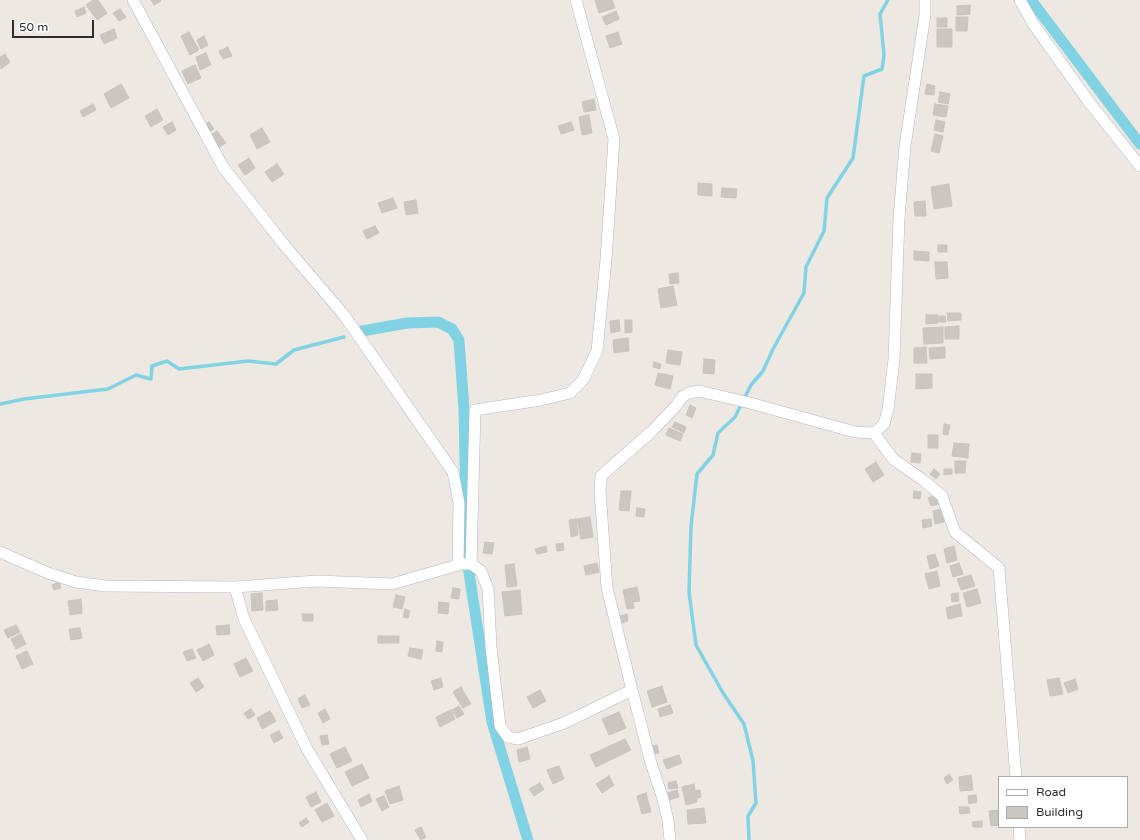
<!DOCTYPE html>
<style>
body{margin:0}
#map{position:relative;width:1140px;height:840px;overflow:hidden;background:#eee8e2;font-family:"Varela Round",sans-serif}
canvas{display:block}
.legend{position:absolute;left:998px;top:776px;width:130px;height:52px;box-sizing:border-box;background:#fff;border:1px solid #ababab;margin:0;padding:5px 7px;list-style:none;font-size:12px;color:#2e2e2e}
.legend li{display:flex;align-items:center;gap:8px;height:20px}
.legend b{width:20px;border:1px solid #ababab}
.scale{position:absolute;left:12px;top:20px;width:82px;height:18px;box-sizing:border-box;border:2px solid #2e2e2e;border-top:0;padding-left:5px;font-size:12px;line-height:14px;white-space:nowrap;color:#2e2e2e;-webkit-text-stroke:3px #fff;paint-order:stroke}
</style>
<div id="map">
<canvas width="1140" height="840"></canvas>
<ul class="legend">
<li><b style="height:5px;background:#fff"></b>Road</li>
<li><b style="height:11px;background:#cac6c0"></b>Building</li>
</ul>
<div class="scale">50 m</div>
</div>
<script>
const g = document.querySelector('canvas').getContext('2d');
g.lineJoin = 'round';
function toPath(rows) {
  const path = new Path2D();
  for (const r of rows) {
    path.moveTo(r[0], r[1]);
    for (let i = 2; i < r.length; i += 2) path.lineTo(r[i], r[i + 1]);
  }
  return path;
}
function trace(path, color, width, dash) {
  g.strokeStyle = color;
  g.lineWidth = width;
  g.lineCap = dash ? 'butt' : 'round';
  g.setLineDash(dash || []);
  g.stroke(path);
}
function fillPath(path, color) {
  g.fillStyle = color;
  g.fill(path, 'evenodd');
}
const stream = toPath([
 [0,404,24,399,108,389,136,375,151,379,152,366,167,361,179,369,248,361,276,364,294,350,344,337],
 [749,840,748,816,756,803,753,761,744,724,723,693,696,645,689,592,691,526,697,474,713,455,718,433,735,417,751,385,763,371,773,349,804,293,806,267,824,231,827,198,853,158,864,76,882,69,884,55,880,14,888,0]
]);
const canal = toPath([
 [1031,0,1140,144],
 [362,331,407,323,438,322,452,329,459,340,464,409,467,560,492,722,528,840]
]);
const building = toPath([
 [93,0,98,0,107,13,97,20,86,5,93,0],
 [151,0,160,0,161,1,154,5,151,0],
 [595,0,612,0,615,8,599,13,595,0],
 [970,5,970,14,957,15,957,6,970,5],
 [84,7,86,13,77,17,75,11,84,7],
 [120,9,126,17,119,21,113,13,120,9],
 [616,11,619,19,606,25,602,17,616,11],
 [956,17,968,17,967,31,956,31,956,17],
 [937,18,947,18,947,27,937,27,937,18],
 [114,29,117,38,104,44,100,35,114,29],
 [937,29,952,29,952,47,937,47,937,29],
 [189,32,199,50,190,55,181,36,189,32],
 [618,32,622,44,610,48,606,36,618,32],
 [204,36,208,45,201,49,197,40,204,36],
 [228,47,232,56,223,59,219,51,228,47],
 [206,53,211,65,200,70,196,57,206,53],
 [5,54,10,62,1,69,0,57,5,54],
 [195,65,201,78,188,84,182,71,195,65],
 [121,84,129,98,111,108,104,94,121,84],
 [927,84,935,86,934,95,925,94,927,84],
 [940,92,950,94,948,104,938,102,940,92],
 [594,99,596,110,584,112,582,102,594,99],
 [93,104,96,110,83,117,80,111,93,104],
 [935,104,948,106,946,117,933,115,935,104],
 [157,109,163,120,151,127,145,116,157,109],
 [589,115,592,133,582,135,579,117,589,115],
 [936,120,945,122,943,132,934,130,936,120],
 [172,122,176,130,168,135,163,127,172,122],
 [209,122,214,129,208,133,203,126,209,122],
 [571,122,574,130,561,134,558,126,571,122],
 [262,128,270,142,257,149,250,135,262,128],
 [217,131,226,143,218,148,209,136,217,131],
 [935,134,943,136,939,153,931,151,935,134],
 [249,158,255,168,245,175,238,165,249,158],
 [277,164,284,174,272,182,265,172,277,164],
 [698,183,712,184,712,196,698,195,698,183],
 [949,184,952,206,934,209,931,187,949,184],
 [722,188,737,189,736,198,721,197,722,188],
 [393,198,397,208,382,213,378,203,393,198],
 [416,200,418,213,406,215,404,202,416,200],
 [925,201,926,216,915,216,914,202,925,201],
 [375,226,379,233,367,239,363,231,375,226],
 [938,245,947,245,947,252,938,252,938,245],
 [914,251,929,252,929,261,914,260,914,251],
 [935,262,947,262,948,278,936,279,935,262],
 [678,273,679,283,670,284,669,274,678,273],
 [673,286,677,305,661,308,658,289,673,286],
 [947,313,961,313,961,320,948,321,947,313],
 [926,315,938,315,938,323,926,324,926,315],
 [939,316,945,316,946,322,939,322,939,316],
 [619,320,620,331,611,333,610,321,619,320],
 [625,320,632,320,632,332,625,333,625,320],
 [959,326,959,339,945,339,945,327,959,326],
 [943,327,943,343,924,344,923,328,943,327],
 [628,338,629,351,614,353,613,340,628,338],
 [926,347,927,363,914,363,914,348,926,347],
 [945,347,945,358,930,359,929,348,945,347],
 [668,350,682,352,680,365,666,363,668,350],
 [704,359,715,360,714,374,703,373,704,359],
 [654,362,661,364,660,369,653,367,654,362],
 [658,373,673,376,670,389,655,385,658,373],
 [916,374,932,374,932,388,916,389,916,374],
 [690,405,696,408,692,418,686,415,690,405],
 [675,422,686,427,684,433,672,427,675,422],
 [944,424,950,425,948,435,943,434,944,424],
 [669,428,683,434,680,441,666,435,669,428],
 [928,435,938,435,938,448,928,448,928,435],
 [954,443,969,444,968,458,952,456,954,443],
 [912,453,921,454,920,463,911,462,912,453],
 [955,461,966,461,965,473,955,473,955,461],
 [876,462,884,475,873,482,865,469,876,462],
 [934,469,940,474,936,479,930,474,934,469],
 [944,469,952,469,952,474,944,475,944,469],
 [621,491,631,491,629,511,619,510,621,491],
 [914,491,921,492,920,499,913,498,914,491],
 [936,495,939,504,931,506,928,498,936,495],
 [637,508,645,509,644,517,636,516,637,508],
 [941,509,944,522,935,524,933,511,941,509],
 [590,517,593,537,581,539,577,519,590,517],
 [576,519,578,535,571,537,569,520,576,519],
 [931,519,932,526,923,528,922,520,931,519],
 [485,542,494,543,492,554,483,553,485,542],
 [563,543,564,550,557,551,556,544,563,543],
 [546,546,547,552,537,554,535,549,546,546],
 [954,546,957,560,947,563,944,549,954,546],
 [935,554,939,566,930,569,927,556,935,554],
 [597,563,599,572,586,575,584,566,597,563],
 [959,563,963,574,953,577,950,566,959,563],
 [514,564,517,586,507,587,505,565,514,564],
 [937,571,940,586,929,589,925,574,937,571],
 [971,575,975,586,961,590,957,579,971,575],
 [59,582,61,588,54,590,52,585,59,582],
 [637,587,640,601,633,602,634,608,627,609,623,590,637,587],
 [453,588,460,589,459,599,451,598,453,588],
 [977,589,981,603,967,607,963,593,977,589],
 [520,590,522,614,505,616,502,592,520,590],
 [262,593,263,610,252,611,251,594,262,593],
 [958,593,959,601,952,602,951,594,958,593],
 [396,595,405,597,402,609,393,607,396,595],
 [81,599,82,613,70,615,68,601,81,599],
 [277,600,278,610,266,611,266,601,277,600],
 [439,602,449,603,448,614,438,613,439,602],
 [960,604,962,616,948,619,946,608,960,604],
 [405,609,410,611,408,618,403,617,405,609],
 [302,614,313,614,313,621,303,621,302,614],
 [627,614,628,621,618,624,617,617,627,614],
 [16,625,20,632,8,638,4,630,16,625],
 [229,625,230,634,217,635,216,626,229,625],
 [80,628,82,638,71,640,69,629,80,628],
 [21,634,26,644,16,649,11,639,21,634],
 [378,636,399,636,399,643,378,643,378,636],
 [437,641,443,642,442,652,436,651,437,641],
 [209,644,214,655,203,661,197,650,209,644],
 [410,648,423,650,421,659,408,656,410,648],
 [192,649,196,658,187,661,183,652,192,649],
 [27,651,33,664,22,669,16,656,27,651],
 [246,658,253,671,240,677,234,664,246,658],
 [198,678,204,687,196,692,190,683,198,678],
 [441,678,443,687,434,690,431,681,441,678],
 [1059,678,1063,694,1050,696,1047,680,1059,678],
 [1075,679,1078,689,1068,693,1064,683,1075,679],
 [662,686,667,702,652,707,647,691,662,686],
 [461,687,471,704,463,708,453,692,461,687],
 [540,690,546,701,533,708,527,697,540,690],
 [305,695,310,705,302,708,298,699,305,695],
 [670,705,673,713,660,717,658,709,670,705],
 [459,706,464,714,457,718,452,710,459,706],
 [251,709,255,715,248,719,244,713,251,709],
 [325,709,330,719,323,723,318,713,325,709],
 [451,710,455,719,440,727,436,717,451,710],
 [270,711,276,721,262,729,257,718,270,711],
 [619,712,626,728,609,735,602,719,619,712],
 [279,731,283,738,274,743,270,735,279,731],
 [327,735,329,744,322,745,320,736,327,735],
 [625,739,631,750,596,767,590,755,625,739],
 [657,745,659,753,654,754,652,746,657,745],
 [345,747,352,761,337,768,330,754,345,747],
 [527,747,530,759,519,762,517,750,527,747],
 [679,755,682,763,667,769,663,760,679,755],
 [362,764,369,778,352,786,345,772,362,764],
 [559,766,564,779,553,784,547,770,559,766],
 [949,774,953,780,947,784,944,778,949,774],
 [971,775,973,790,960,791,959,777,971,775],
 [609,776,614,785,602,793,596,784,609,776],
 [676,781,678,788,669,789,668,783,676,781],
 [540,783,544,789,534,796,529,789,540,783],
 [694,784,695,791,700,790,701,797,697,798,697,802,686,805,682,787,694,784],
 [399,786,403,800,390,804,385,791,399,786],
 [677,790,679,797,669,800,667,793,677,790],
 [316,792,321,802,311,807,306,797,316,792],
 [646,793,651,812,642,814,637,796,646,793],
 [369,794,372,801,361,807,358,800,369,794],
 [976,795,977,802,969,804,968,796,976,795],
 [384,796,389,807,382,811,376,799,384,796],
 [327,803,334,816,322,822,315,810,327,803],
 [959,807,969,807,970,813,960,814,959,807],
 [704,808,706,823,688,824,687,810,704,808],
 [999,810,999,825,991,826,989,811,999,810],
 [306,818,309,822,302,827,299,823,306,818],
 [982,821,982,827,973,827,972,822,982,821],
 [421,827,426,837,421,840,415,830,421,827]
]);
const street = toPath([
 [133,0,140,13,223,167,285,246,344,315,453,472,459,503,458,565,392,584,317,581,235,587,244,619,307,749,362,840],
 [1020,0,1034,25,1089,102,1140,166],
 [874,433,893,459,923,480,942,496,955,532,999,568,1016,777],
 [0,552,48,573,76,582,106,586,235,587],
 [464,564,471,564,481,571,488,589,491,647,500,726,508,737,518,739,564,723,632,690,651,763,663,799,668,820,670,840],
 [471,564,475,410,541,400,570,393,583,380,597,351,606,260,614,139,576,0],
 [632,690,607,588,600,491,601,476,651,432,676,406,682,397,689,393,699,391,750,403,855,432,874,433,884,424,888,410,894,359,899,218,905,146,925,15,925,0],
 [1019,827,1020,840]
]);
trace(stream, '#81d3e4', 3.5);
trace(canal, '#81d3e4', 11);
fillPath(building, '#cac6c0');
trace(building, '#c9c3bc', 1);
trace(street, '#b5b8c0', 12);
trace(street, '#fff', 11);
</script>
